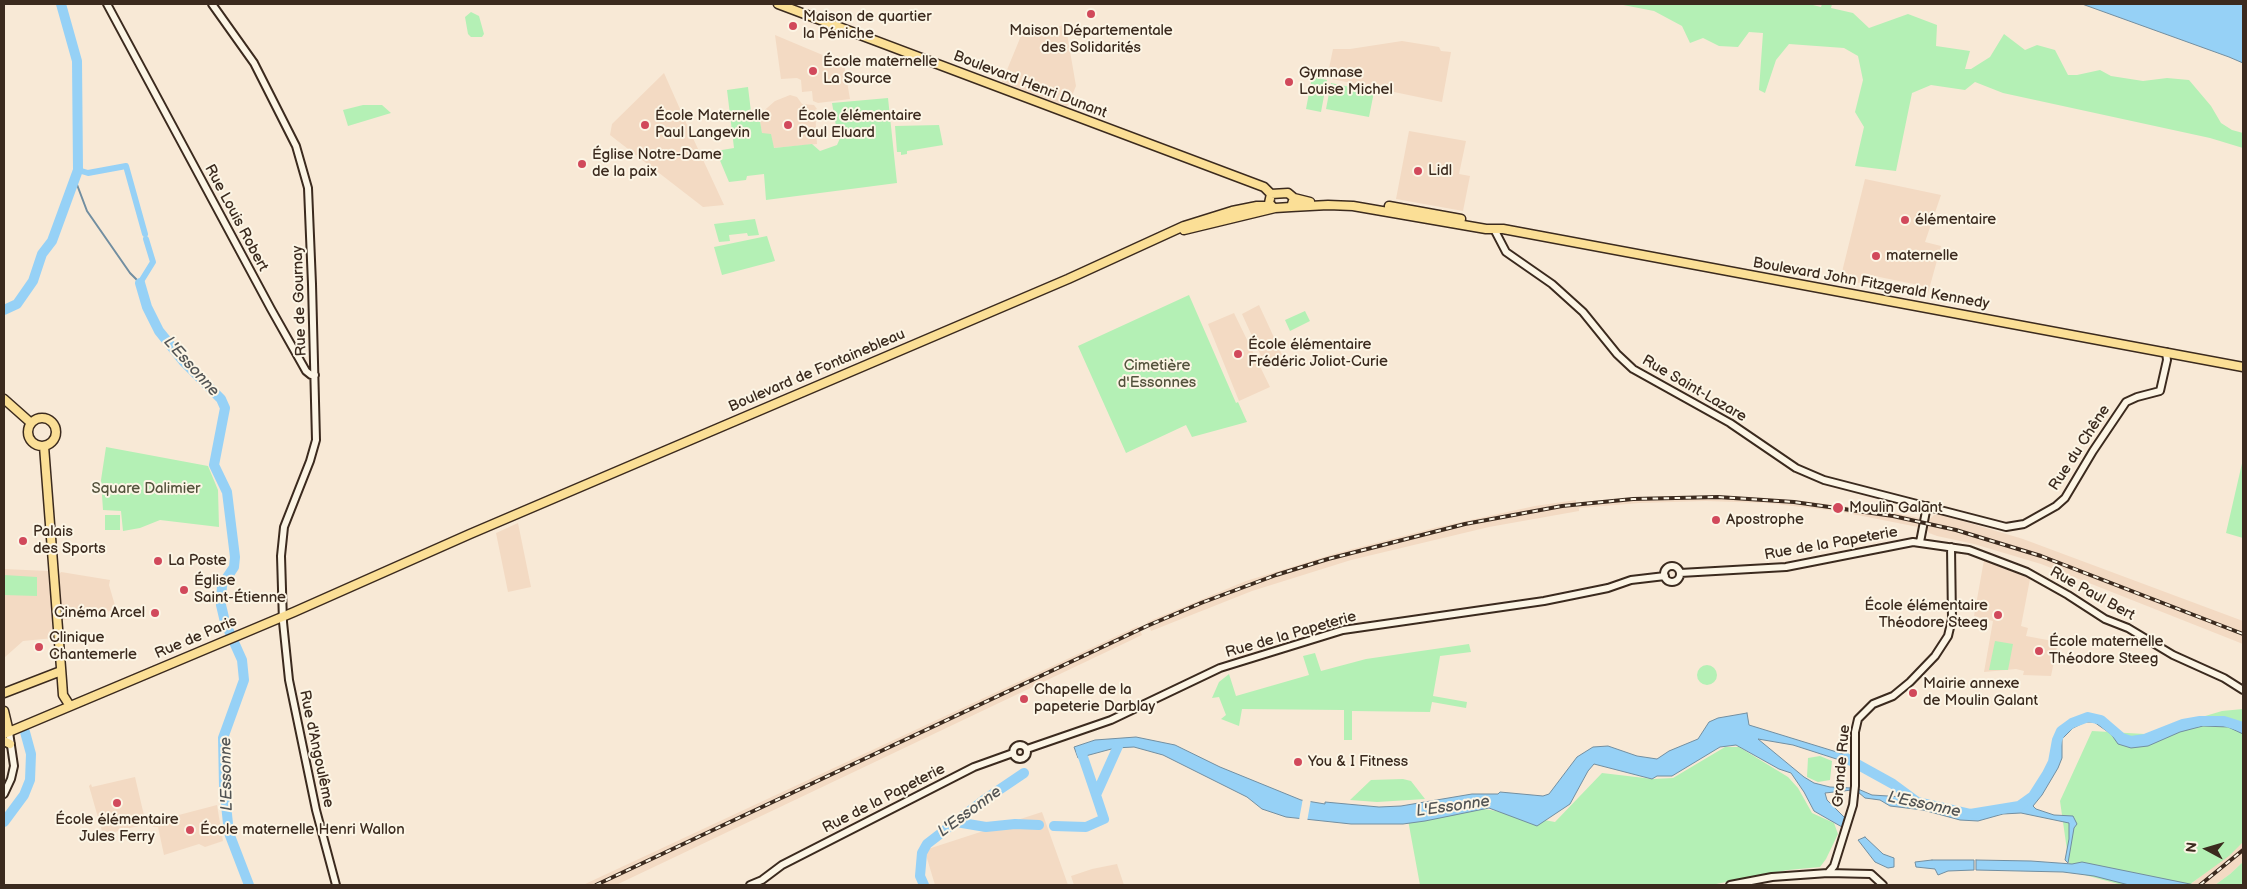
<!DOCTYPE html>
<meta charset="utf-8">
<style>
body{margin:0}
#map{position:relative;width:2247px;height:889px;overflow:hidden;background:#f8e9d6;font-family:"Balsamiq Sans",sans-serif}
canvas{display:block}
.frame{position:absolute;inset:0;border:5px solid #3b2a1e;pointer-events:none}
.north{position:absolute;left:2182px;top:824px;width:50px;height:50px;-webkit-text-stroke:4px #fcf5e5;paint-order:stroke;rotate:276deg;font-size:14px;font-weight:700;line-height:20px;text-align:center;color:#3b2a1e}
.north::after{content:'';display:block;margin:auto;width:18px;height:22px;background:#3b2a1e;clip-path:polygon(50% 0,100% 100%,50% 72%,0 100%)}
</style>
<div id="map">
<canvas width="2247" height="889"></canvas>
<div class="frame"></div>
<div class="north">N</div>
</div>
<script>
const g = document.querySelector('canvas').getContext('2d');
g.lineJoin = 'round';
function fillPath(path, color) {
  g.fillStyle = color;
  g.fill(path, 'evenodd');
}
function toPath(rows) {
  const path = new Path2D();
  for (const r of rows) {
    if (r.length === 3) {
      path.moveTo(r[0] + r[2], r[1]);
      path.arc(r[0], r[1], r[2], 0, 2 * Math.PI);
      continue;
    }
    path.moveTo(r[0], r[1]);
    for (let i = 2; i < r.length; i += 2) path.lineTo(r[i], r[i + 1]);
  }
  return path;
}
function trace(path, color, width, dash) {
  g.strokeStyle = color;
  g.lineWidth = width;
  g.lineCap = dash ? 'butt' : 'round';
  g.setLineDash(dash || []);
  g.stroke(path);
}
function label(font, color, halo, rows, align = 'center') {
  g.font = font + ' "Balsamiq Sans",sans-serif';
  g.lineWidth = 4;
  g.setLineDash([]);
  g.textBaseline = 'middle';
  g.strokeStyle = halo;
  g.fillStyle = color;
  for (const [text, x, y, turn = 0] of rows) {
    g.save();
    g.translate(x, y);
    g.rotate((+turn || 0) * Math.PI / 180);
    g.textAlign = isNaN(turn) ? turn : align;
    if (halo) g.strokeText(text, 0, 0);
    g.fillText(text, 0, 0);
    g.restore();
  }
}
const built = toPath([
 [1063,25,1066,28,1076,86,1067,107,1002,82,1023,31,1035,33,1053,29],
 [775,35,844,64,850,99,818,103,813,101,812,91,802,92,801,80,797,78,781,79],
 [1402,41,1439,47,1441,51,1451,52,1442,102,1327,78,1333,49,1350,49],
 [664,73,692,136,724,205,703,207,610,135,612,124],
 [790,95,797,97,802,104,814,105,817,109,815,110,817,144,773,148,762,134,759,115,775,101],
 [1409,131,1466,141,1459,174,1470,176,1463,211,1396,199],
 [1865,179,1941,195,1925,242,1941,246,1928,293,1922,291,1923,286,1865,274,1866,284,1840,280],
 [1259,305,1284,359,1266,367,1242,314],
 [1234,313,1270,387,1239,401,1208,324],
 [1666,496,1729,496,1803,501,1864,509,1865,507,1919,518,1918,527,1837,511,1767,503,1706,501,1639,503,1579,508,1579,511,1489,527,1351,560,1252,591,1151,631,1147,622,1246,581,1337,553,1438,527,1535,506,1576,500,1576,503],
 [1934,515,1943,515,2023,539,2243,621,2243,644,2041,564,1974,544,1937,536,1929,533,1927,529,1929,520],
 [518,523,531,587,508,592,496,533],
 [1984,560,2030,579,2021,626,2028,628,2026,636,2058,642,2051,676,2023,675,2024,671,2016,669,1984,672,1993,621,1974,616],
 [4,569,48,571,54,638,23,641,4,658],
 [61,572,110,580,109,585,116,609,90,617,62,620,59,575],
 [1138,626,1142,635,616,885,583,885],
 [135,777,146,824,103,835,89,786,91,784,92,787],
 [217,805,223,841,205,847,199,844,164,855,158,827,153,827,152,822],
 [1042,812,1068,885,935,885,926,855,928,849],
 [2243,842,2243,862,2230,874,2215,885,2190,885],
 [1117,864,1124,885,1074,885,1071,876,1092,869]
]);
const green = toPath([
 [1618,4,1809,4,1821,7,1822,4,1832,4,1831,8,1853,13,1869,28,1908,14,1937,25,1936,46,1970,51,1965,69,1971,69,1990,57,2004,34,2025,50,2037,45,2055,50,2068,75,2077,75,2100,70,2111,76,2143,81,2167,78,2189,80,2211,106,2221,123,2232,130,2243,133,2243,148,2210,138,2003,93,1975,82,1965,90,1931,85,1912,93,1896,171,1855,166,1864,127,1855,112,1863,80,1858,56,1844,48,1789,44,1776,60,1765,93,1759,90,1763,33,1749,32,1738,47,1719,46,1703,38,1690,43,1682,26,1654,11],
 [471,12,479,16,484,34,482,37,471,37,468,34,465,17],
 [1312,77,1327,80,1321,112,1306,109],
 [1331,83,1374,92,1369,117,1326,109],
 [748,87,751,112,759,115,762,133,771,134,774,148,812,144,820,151,837,145,841,136,836,126,832,103,888,98,897,183,766,200,764,174,747,176,746,180,729,182,716,151,734,148,727,90],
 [363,105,382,105,391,113,348,126,343,110],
 [939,125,943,145,907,151,907,154,901,155,901,152,897,152,895,126],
 [755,219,759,235,748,236,747,233,729,235,730,241,719,242,714,224],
 [767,236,775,261,722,275,714,247],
 [1189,295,1236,403,1238,402,1247,422,1192,437,1186,425,1126,453,1078,346],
 [1305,311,1310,321,1290,331,1285,320],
 [106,447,208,466,218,490,219,527,160,520,140,528,123,531,121,511,103,510,101,480],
 [2243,459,2243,538,2226,533],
 [105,515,120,515,120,530,105,530],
 [4,575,37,577,37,596,4,595],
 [1995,641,2013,644,2008,670,1989,670],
 [1469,644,1471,652,1440,656,1433,696,1467,702,1466,708,1432,702,1430,712,1352,711,1352,740,1344,740,1344,710,1242,709,1239,726,1221,719,1226,715,1219,697,1212,698,1219,682,1229,674,1236,696,1309,675,1303,656,1315,653,1321,671,1366,659],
 [1707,675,10],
 [2243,709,2243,842,2229,856,2189,885,2122,885,2070,871,2060,801,2092,731,2145,734,2222,711],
 [1725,747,1739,747,1788,777,1798,788,1812,813,1834,823,1838,834,1826,859,1820,867,1788,870,1711,885,1420,885,1408,820,1474,807,1555,822,1602,773,1653,779,1673,778],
 [1820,756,1832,761,1830,780,1818,782,1807,777,1808,758],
 [1403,779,1411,781,1425,799,1377,802,1350,800,1371,780],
 [2243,862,2243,885,2215,885,2230,874]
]);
const water = toPath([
 [2082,4,2243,4,2243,63,2229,57,2082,4],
 [1747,713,1749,725,1853,757,1852,764,1793,745,1758,739,1804,777,1814,783,1830,787,1852,788,1852,790,1825,793,1827,800,1846,819,1842,827,1814,811,1804,792,1791,773,1779,769,1736,745,1720,747,1672,776,1657,776,1652,779,1594,764,1588,771,1570,804,1537,826,1489,808,1425,821,1403,824,1351,824,1286,817,1262,809,1247,797,1163,755,1134,747,1115,748,1078,758,1074,747,1095,740,1136,737,1175,745,1220,767,1301,800,1325,804,1325,802,1379,807,1401,806,1472,794,1498,794,1500,792,1543,796,1549,794,1577,757,1593,747,1608,746,1637,756,1657,759,1669,751,1698,739,1709,722,1718,718,1747,713],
 [2088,717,2101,720,2122,738,2131,741,2149,738,2187,723,2208,720,2236,723,2243,727,2243,734,2228,727,2203,726,2180,732,2148,746,2131,748,2118,744,2111,734,2094,722,2085,722,2073,728,2062,739,2062,758,2058,768,2042,795,2033,806,2036,809,2054,815,2073,816,2077,824,2074,828,2068,863,2065,860,2069,839,2069,823,2021,813,2003,814,1978,821,1960,820,1923,810,1890,806,1880,800,1865,798,1858,792,1858,789,1872,795,1904,797,1968,814,2016,807,2028,800,2036,792,2053,762,2057,740,2061,731,2072,723,2088,717],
 [1865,837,1883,854,1894,858,1894,867,1888,868,1875,862,1858,840,1865,837],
 [1932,860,1974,860,1974,870,1948,871,1938,875,1935,869,1916,867,1915,862,1932,860],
 [1976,860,2031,861,2072,864,2082,862,2195,885,2129,885,2094,876,2063,872,1976,870,1976,860]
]);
const pier = toPath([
 [1303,798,1311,799,1307,822,1299,820]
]);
const stream = toPath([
 [78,170,76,182,87,211,130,273,140,283]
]);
const canal = toPath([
 [78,170,88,173,126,166,145,234],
 [140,283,153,262,146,239]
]);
const river = toPath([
 [140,283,147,307,159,331,184,362,221,399,225,408,214,465,227,492,235,557,234,567,222,585,221,605,225,622,242,660,244,680,223,738,224,786,229,833,249,885],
 [4,310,17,304,33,281,42,254,52,241,78,170,77,61,61,4],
 [1081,751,1096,795],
 [1846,758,1893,784,1916,801],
 [1908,800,1970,814,2019,806,2033,796,2047,774,2053,762,2057,740,2061,731,2072,723,2088,717,2101,720,2122,738,2131,741,2145,739,2183,724,2200,721,2224,721,2243,727],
 [4,822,24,795,30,780,31,754,25,732],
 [956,822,986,827,1015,824,1039,825],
 [1054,826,1086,827,1104,819,1096,795,1119,744],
 [924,885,920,876,922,853,927,844,984,800,1024,773]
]);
const minor = toPath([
 [107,4,271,309,306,371,311,375,315,375],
 [212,4,254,63,296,146,308,188,312,284,316,440,310,461,284,527,281,556,283,622,289,680,316,810,336,885],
 [1494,229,1506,252,1552,284,1583,312,1617,354,1633,369,1730,423,1796,468,1824,480,2006,527,2024,524,2056,506,2065,498,2093,451,2126,402,2137,397,2160,391,2167,360,2166,352],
 [1920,542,1927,506],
 [1672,574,8],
 [1680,573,1786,567,1913,542,1969,550,2027,572,2068,595,2105,619,2128,628,2173,655,2224,678,2243,690],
 [1020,752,7],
 [1027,749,1111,720,1220,668,1343,630,1544,601,1608,588,1631,580,1665,576],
 [4,794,11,779,14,766,9,732],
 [1828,873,1834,866,1853,805,1855,786,1855,732,1858,719,1873,704,1893,696,1910,682,1935,656,1948,636,1952,619,1951,547],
 [750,885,762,880,782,865,974,767,1013,753],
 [1730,885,1772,877,1828,873,1871,874,1883,885]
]);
const major = toPath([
 [778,4,1264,187,1271,194],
 [1294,198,1310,202],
 [1389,206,1461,219],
 [1291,207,1328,205,1353,206,1486,229,1503,229,2243,367],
 [1184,230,1275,208,1291,207,1294,198,1288,193,1271,194,1269,203,1273,207],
 [4,399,31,423],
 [42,432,14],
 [44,446,62,681,63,695,70,706],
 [4,693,61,671],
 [4,711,9,732],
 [4,734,294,612,470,534,1068,279,1184,226,1232,211,1257,206,1271,206],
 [4,741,10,744]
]);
const rail = toPath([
 [596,885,1147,626,1201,603,1276,575,1328,559,1465,524,1562,506,1633,499,1718,497,1794,502,1893,516,1956,530,2041,556,2243,634],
 [2200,885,2243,850]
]);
const markers = [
 [1091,14,5,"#d1495b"],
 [793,26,5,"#d1495b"],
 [813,71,5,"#d1495b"],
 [1289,82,5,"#d1495b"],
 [645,125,5,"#d1495b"],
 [788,125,5,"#d1495b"],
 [582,164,5,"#d1495b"],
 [1418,171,5,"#d1495b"],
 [1905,220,5,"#d1495b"],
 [1876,256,5,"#d1495b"],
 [1238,354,5,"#d1495b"],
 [1838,508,6,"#d1495b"],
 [1716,520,5,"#d1495b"],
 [23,541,5,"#d1495b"],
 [158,561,5,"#d1495b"],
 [184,590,5,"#d1495b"],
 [155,613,5,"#d1495b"],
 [1998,615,5,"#d1495b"],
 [39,647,5,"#d1495b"],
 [2039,651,5,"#d1495b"],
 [1913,693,5,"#d1495b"],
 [1024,699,5,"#d1495b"],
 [1298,762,5,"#d1495b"],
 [117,803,5,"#d1495b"],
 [190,830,5,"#d1495b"]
];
const poiNames = [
 ["Maison de quartier",803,17],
 ["la Péniche",803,34],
 ["Maison Départementale",1091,31,"center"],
 ["des Solidarités",1091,48,"center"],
 ["École maternelle",823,62],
 ["La Source",823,79],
 ["Gymnase",1299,73],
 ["Louise Michel",1299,90],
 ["École Maternelle",655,116],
 ["Paul Langevin",655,133],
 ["École élémentaire",798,116],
 ["Paul Eluard",798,133],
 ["Église Notre-Dame",592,155],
 ["de la paix",592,172],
 ["Lidl",1428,171],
 ["élémentaire",1915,220],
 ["maternelle",1886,256],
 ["École élémentaire",1248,345],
 ["Frédéric Joliot-Curie",1248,362],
 ["Moulin Galant",1849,508],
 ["Apostrophe",1726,520],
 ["Palais",33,532],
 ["des Sports",33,549],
 ["La Poste",168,561],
 ["Église",194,581],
 ["Saint-Étienne",194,598],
 ["École élémentaire",1988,606,"right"],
 ["Théodore Steeg",1988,623,"right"],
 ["Cinéma Arcel",145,613,"right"],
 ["Clinique",49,638],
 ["Chantemerle",49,655],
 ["École maternelle",2049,642],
 ["Théodore Steeg",2049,659],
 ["Mairie annexe",1923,684],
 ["de Moulin Galant",1923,701],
 ["Chapelle de la",1034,690],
 ["papeterie Darblay",1034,707],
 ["You & I Fitness",1308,762],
 ["École élémentaire",117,820,"center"],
 ["Jules Ferry",117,837,"center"],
 ["École maternelle Henri Wallon",200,830]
];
const streetNames = [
 ["Boulevard Henri Dunant",1030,85,21],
 ["Rue Louis Robert",236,218,62],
 ["Boulevard John Fitzgerald Kennedy",1871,284,10],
 ["Rue de Gournay",300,301,-92],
 ["Boulevard de Fontainebleau",817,371,-23],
 ["Rue Saint-Lazare",1694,389,30],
 ["Rue du Chêne",2080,448,-57],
 ["Rue de la Papeterie",1831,544,-10],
 ["Rue Paul Bert",2092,594,29],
 ["Rue de la Papeterie",1291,635,-16],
 ["Rue de Paris",196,638,-23],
 ["Rue d'Angoulême",316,749,78],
 ["Grande Rue",1842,766,-85],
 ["Rue de la Papeterie",884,799,-27]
];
const parkNames = [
 ["Cimetière",1157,366],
 ["d'Essonnes",1157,383],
 ["Square Dalimier",146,489]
];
const waterNames = [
 ["L'Essonne",191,367,48],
 ["L'Essonne",227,774,-91],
 ["L'Essonne",1924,805,12],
 ["L'Essonne",1453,807,-8],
 ["L'Essonne",970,812,-36]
];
fillPath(built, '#f3dac3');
fillPath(green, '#b4f0b5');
fillPath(water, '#96d1f6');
trace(water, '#728ea0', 1);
fillPath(pier, '#f8e9d6');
trace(stream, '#728ea0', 2);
trace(canal, '#96d1f6', 6);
trace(river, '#96d1f6', 10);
trace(minor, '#3b2a1e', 10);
trace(major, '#3b2a1e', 11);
trace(minor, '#fcf5e5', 6);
trace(major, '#fbdf96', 8);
trace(rail, '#3b2a1e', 4);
trace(rail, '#fcf5e5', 2, [5.5]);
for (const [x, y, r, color] of markers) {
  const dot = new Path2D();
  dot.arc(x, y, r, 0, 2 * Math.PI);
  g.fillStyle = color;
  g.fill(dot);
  trace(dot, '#fcf5e5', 2);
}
label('15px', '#3b2a1e', '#fcf5e5', poiNames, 'left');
label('15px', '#3b2a1e', '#fcf5e5', streetNames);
label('15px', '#53523c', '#fcf5e5', parkNames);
label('italic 16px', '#525454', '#fcf5e5', waterNames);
</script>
